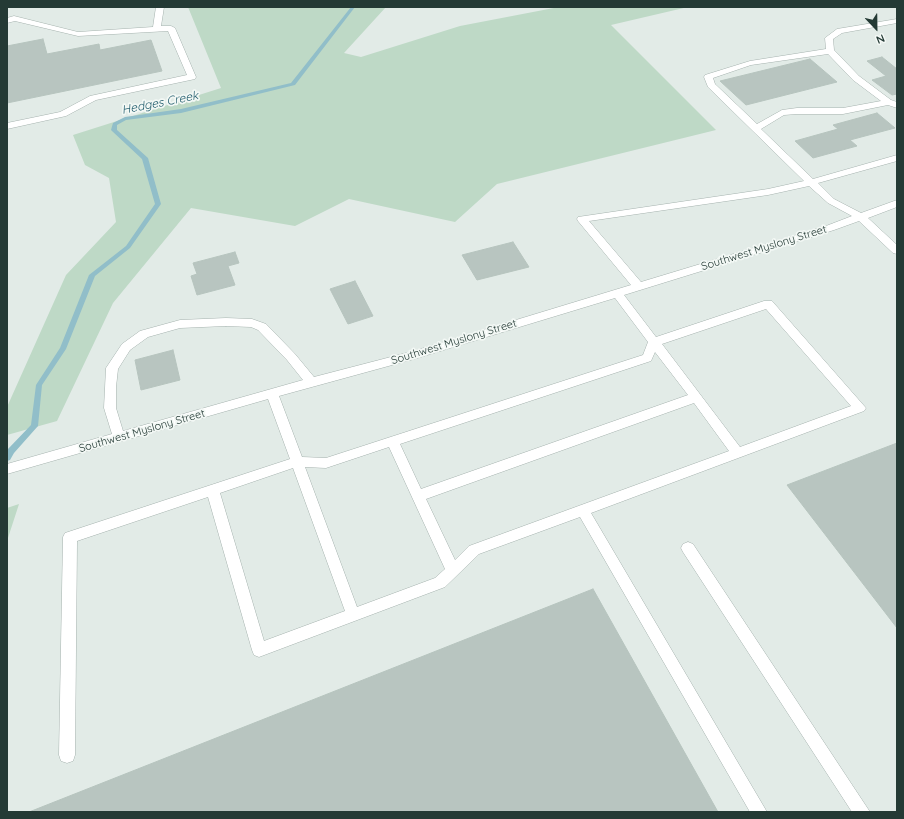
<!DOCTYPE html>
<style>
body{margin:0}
#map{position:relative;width:904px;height:819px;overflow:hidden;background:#e2ebe7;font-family:Quicksand,sans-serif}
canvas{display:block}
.frame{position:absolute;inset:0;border:8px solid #243a35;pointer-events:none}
.north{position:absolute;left:856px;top:8px;width:40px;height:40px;-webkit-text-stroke:3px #f3f8f5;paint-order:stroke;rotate:158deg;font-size:11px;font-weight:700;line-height:16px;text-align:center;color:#243a35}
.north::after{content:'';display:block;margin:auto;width:14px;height:18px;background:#243a35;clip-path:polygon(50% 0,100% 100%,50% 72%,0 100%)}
</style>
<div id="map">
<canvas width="904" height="819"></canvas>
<div class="frame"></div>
<div class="north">N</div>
</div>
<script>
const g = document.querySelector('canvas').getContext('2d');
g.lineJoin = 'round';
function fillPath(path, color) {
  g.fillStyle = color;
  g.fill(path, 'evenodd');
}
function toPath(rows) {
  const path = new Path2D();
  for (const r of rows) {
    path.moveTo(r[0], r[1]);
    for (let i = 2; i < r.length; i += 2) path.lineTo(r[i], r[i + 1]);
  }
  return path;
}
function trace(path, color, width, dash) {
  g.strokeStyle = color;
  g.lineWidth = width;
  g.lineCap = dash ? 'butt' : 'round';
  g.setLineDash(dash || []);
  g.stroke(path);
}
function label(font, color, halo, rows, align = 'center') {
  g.font = font + ' Quicksand,sans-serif';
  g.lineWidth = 3.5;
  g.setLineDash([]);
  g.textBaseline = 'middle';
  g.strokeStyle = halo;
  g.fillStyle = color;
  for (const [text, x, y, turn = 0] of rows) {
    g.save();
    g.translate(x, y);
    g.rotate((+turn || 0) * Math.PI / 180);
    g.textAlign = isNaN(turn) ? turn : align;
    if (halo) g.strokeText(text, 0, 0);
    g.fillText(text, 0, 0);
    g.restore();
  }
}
const green = toPath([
 [188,7,386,7,344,53,361,57,460,26,559,7,688,7,611,25,716,130,497,184,455,222,349,199,295,226,191,208,113,303,57,421,7,435,7,407,66,275,116,222,109,178,85,165,73,135,221,88],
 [19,504,7,541,7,508]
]);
const stream = toPath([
 [351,7,355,7,295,85,181,113,126,120,117,125,117,130,148,158,161,204,130,248,95,276,66,349,42,385,38,426,14,453,10,460,7,461,7,451,8,449,31,425,36,385,60,348,89,275,126,246,155,204,142,159,112,131,111,130,113,123,125,117,181,109,291,83,351,7]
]);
const building = toPath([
 [43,39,47,54,99,44,100,50,151,40,162,71,7,103,7,46,43,39],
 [882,57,897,69,897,94,892,95,872,80,886,76,867,61,882,57],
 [810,59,837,82,746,105,720,81,810,59],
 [877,113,895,128,850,140,857,146,813,158,795,141,838,129,833,125,877,113],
 [513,242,529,267,477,280,462,255,513,242],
 [235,252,239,263,228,266,235,285,197,295,191,276,197,274,193,263,235,252],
 [355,281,373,316,348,324,330,289,355,281],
 [173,350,180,380,141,390,135,360,173,350],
 [897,443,897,628,787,485,897,443],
 [593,589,718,812,29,812,593,589]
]);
const minor = toPath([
 [156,7,164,7,161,26,171,26,175,28,196,77,195,79,96,100,66,116,7,129,7,123,60,112,90,96,187,75,168,31,78,36,15,21,7,23,7,18,14,16,78,32,153,27,156,7],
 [897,19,897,23,842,33,833,39,834,50,859,76,891,100,897,102,897,108,888,105,843,114,797,114,784,115,761,129,813,179,897,155,897,161,818,183,834,199,861,213,897,200,897,207,868,218,897,245,897,254,893,253,859,221,834,230,624,295,656,337,764,301,772,301,866,408,864,411,591,513,767,812,750,812,580,517,479,554,445,587,259,657,254,655,252,650,208,497,77,541,75,755,73,761,67,763,61,761,59,755,63,537,65,533,290,459,268,399,7,474,7,464,112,434,104,408,106,368,122,344,140,331,180,320,226,318,252,319,266,324,295,354,314,377,414,351,631,285,578,221,577,219,578,217,768,189,804,181,708,87,704,77,705,75,750,61,826,49,825,38,837,29,897,19],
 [828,54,853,80,881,101,843,108,797,108,782,110,757,124,715,84,713,78,751,65,828,54],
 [809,186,828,203,852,216,826,226,641,282,589,221,768,195,809,186],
 [615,298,648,342,643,355,326,458,302,457,279,396,414,359,615,298],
 [766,309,851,406,740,447,662,344,766,309],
 [226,326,251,327,258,330,287,360,303,380,123,431,116,408,116,387,118,369,130,350,148,337,180,328,226,326],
 [655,352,688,395,421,489,400,444,651,361,655,352],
 [694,403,729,451,469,546,455,560,426,499,694,403],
 [389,447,445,569,435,578,357,607,305,467,326,468,389,447],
 [293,468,345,611,264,641,220,493,293,468],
 [688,542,693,544,870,812,852,812,683,552,681,548,683,544,688,542]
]);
const streetNames = [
 ["Southwest Myslony Street",764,248,-17],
 ["Southwest Myslony Street",454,342,-17],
 ["Southwest Myslony Street",142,431,-16]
];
const waterNames = [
 ["Hedges Creek",160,103,-11]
];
fillPath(green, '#bed9c6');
fillPath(stream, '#91bec9');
fillPath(building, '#b8c5c0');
trace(building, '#b6c4be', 1);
trace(minor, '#a5b2ae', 1);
fillPath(minor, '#fff');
label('11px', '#243a35', '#f3f8f5', streetNames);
label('italic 12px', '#255f6f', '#f3f8f5', waterNames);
</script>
